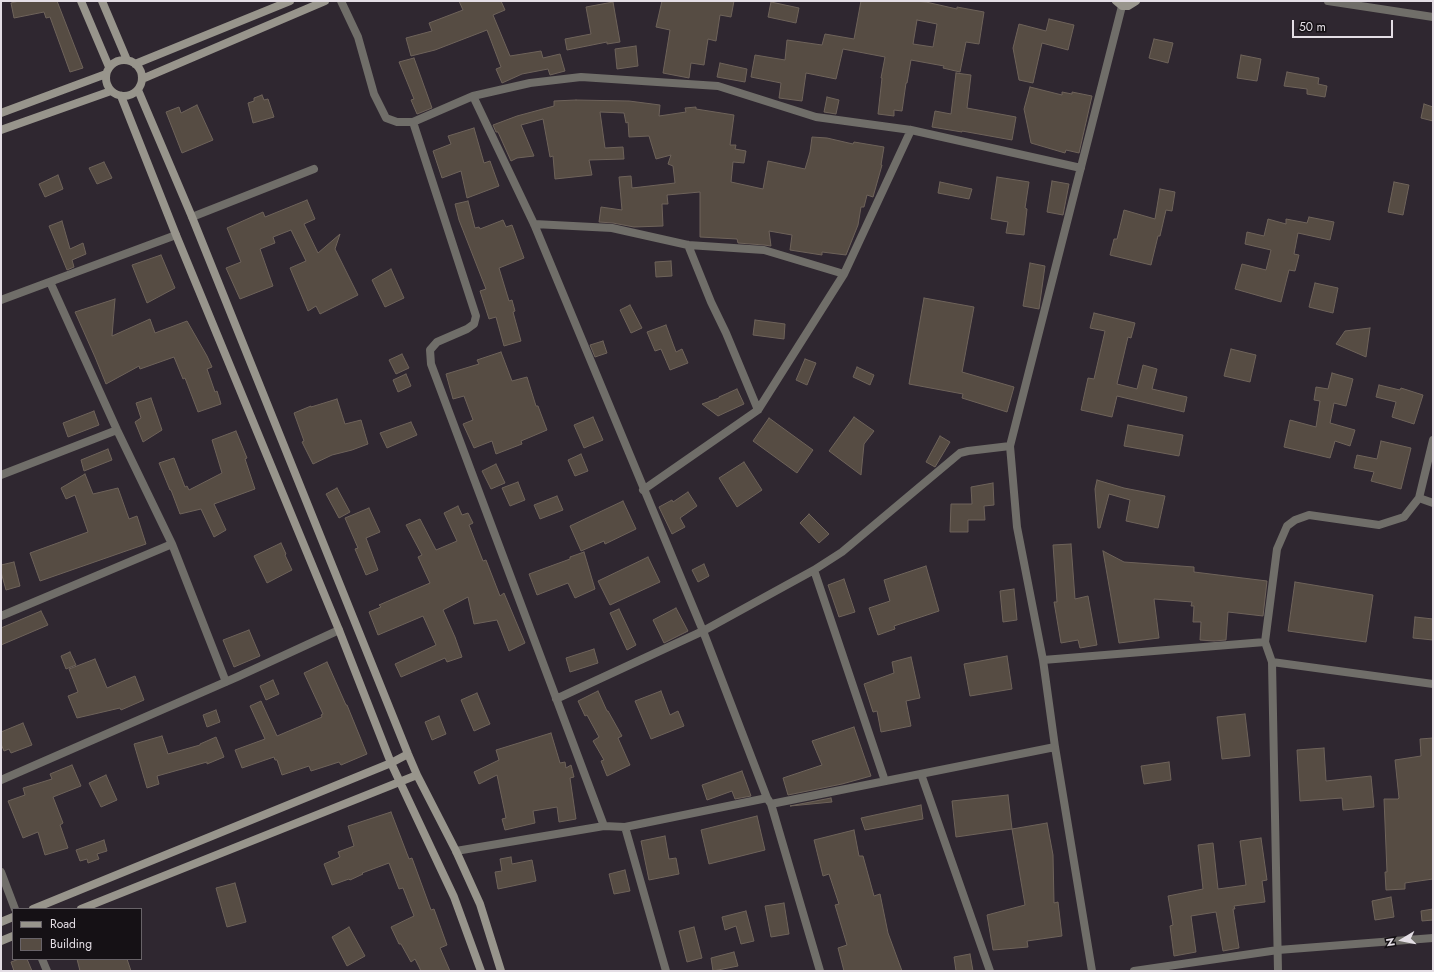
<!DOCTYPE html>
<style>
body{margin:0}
#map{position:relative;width:1434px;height:972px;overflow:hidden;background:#2f2730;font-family:Jost,sans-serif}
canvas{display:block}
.frame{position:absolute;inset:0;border:2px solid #e4dee5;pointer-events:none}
.legend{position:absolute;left:12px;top:908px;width:130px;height:52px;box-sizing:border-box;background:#151115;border:1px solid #686368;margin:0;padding:5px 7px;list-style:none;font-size:12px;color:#e4dee5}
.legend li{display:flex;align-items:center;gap:8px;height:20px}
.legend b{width:20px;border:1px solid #686368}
.north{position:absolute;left:1382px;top:920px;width:40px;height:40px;-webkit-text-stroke:3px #151115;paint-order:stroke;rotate:260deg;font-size:11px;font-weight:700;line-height:16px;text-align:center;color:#e4dee5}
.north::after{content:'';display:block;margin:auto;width:14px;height:18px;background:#e4dee5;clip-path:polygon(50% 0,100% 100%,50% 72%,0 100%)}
.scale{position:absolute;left:1292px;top:20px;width:101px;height:18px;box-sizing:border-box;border:2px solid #e4dee5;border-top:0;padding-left:5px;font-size:12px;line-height:14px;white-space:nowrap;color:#e4dee5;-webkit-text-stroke:3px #151115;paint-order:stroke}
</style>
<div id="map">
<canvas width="1434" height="972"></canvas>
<div class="frame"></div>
<ul class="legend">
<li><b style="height:5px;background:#98958c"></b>Road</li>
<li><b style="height:11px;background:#564c43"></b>Building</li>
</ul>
<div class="north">N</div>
<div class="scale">50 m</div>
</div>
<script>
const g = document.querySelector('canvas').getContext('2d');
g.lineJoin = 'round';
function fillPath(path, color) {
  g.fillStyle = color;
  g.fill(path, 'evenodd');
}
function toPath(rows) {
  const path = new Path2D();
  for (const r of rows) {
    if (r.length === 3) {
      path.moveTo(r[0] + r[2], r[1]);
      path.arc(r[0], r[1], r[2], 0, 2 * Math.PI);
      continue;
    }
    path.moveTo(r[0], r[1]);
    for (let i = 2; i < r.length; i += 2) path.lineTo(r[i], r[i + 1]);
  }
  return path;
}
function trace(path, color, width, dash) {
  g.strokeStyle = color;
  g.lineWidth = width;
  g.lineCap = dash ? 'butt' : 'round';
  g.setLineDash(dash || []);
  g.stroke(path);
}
const building = toPath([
 [19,1,57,1,83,68,70,72,50,17,46,18,44,12,14,18,11,3,19,1],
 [459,1,501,1,505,10,493,15,510,56,541,51,543,58,560,54,565,71,550,75,548,69,522,74,502,83,496,69,501,67,487,30,435,50,411,56,406,38,432,31,429,23,463,10,459,1],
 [662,1,734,1,731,17,720,15,716,41,708,39,704,65,691,63,689,78,663,73,670,30,656,27,662,1],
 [861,1,915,1,926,2,957,9,957,7,984,12,979,44,966,42,960,72,943,68,944,66,911,60,907,83,906,83,902,111,894,110,894,116,878,114,882,78,881,78,885,57,843,49,836,79,806,73,802,101,779,98,781,83,751,77,755,55,785,60,787,40,822,45,825,34,854,39,861,1],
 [917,20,937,24,933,47,913,44,917,20],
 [613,2,620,42,607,44,607,42,567,50,565,39,591,34,586,7,613,2],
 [771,2,799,8,796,23,768,17,771,2],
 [1049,19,1074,25,1068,50,1042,43,1033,83,1019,80,1013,48,1019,24,1046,31,1049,19],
 [1154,39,1173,43,1168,63,1149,58,1154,39],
 [636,46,638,66,617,69,615,49,636,46],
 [1241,55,1261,59,1257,81,1237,78,1241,55],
 [414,58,432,108,417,114,411,100,414,99,399,62,414,58],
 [720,63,747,69,745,82,717,77,720,63],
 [1287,72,1319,78,1318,84,1327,86,1325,97,1307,94,1307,89,1284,86,1287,72],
 [956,73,971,75,967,108,1016,117,1012,140,962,131,962,132,932,127,935,111,951,114,956,73],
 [1030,87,1062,95,1062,92,1072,94,1072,92,1092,96,1079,153,1066,150,1065,153,1031,143,1024,109,1030,87],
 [262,95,264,100,268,99,274,117,253,123,248,103,254,101,254,98,262,95],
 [827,97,839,100,836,114,824,112,827,97],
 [576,100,629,101,660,105,659,116,686,112,685,108,696,107,696,109,734,115,730,145,736,145,735,149,746,151,744,163,733,162,731,182,763,189,768,161,805,169,810,152,812,137,827,138,853,144,854,142,884,147,881,165,882,165,873,197,867,195,864,207,861,207,858,225,846,255,822,252,822,255,790,250,792,235,769,231,771,246,764,245,738,243,737,239,700,237,700,192,667,195,668,204,662,204,663,226,634,227,613,223,599,222,601,207,622,210,619,177,631,176,632,188,675,183,673,166,668,164,671,155,656,159,649,136,629,137,628,122,626,123,624,113,600,112,605,148,623,147,624,159,589,160,592,175,555,179,553,156,550,157,543,119,521,125,534,156,517,158,511,161,498,132,496,132,493,125,517,116,554,106,554,101,576,100],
 [1424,104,1433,107,1433,121,1421,118,1424,104],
 [197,105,213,140,182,153,166,112,179,107,181,113,197,105],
 [474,128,484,163,490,161,499,186,467,198,461,171,442,178,433,151,451,144,448,136,474,128],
 [104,162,112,178,97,184,89,168,104,162],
 [58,175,63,189,45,197,39,184,58,175],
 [997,177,1029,182,1025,208,1027,209,1024,235,1006,233,1008,222,991,219,997,177],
 [1052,181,1069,184,1063,215,1047,212,1052,181],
 [940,182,972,189,969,199,938,193,940,182],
 [1394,182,1409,185,1403,215,1388,212,1394,182],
 [1160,189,1175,192,1172,211,1166,210,1160,236,1158,236,1151,265,1110,255,1114,239,1117,239,1124,210,1155,219,1160,189],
 [307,200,315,219,304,224,318,253,340,234,335,249,358,295,320,314,316,306,308,311,290,268,306,261,291,230,273,237,275,243,260,249,273,286,240,299,226,268,241,262,227,228,263,212,265,217,307,200],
 [468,201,475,228,479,227,480,229,503,220,506,227,512,225,524,258,499,268,509,301,512,300,515,311,513,312,521,341,504,346,496,317,489,319,480,291,486,289,459,220,455,204,468,201],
 [1309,217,1334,222,1330,240,1298,233,1294,254,1299,255,1295,271,1289,270,1281,302,1235,289,1242,264,1266,270,1271,250,1245,244,1247,232,1264,236,1268,219,1286,224,1286,219,1307,223,1309,217],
 [62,221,70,249,83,243,86,254,72,260,74,267,67,270,49,226,62,221],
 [161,255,175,288,147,303,132,265,161,255],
 [671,261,672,276,656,277,655,262,671,261],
 [1030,263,1045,266,1039,309,1023,306,1030,263],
 [391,269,404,298,385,307,372,280,391,269],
 [1315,283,1338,288,1333,313,1309,307,1315,283],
 [924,298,974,307,962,372,1014,387,1007,412,962,398,963,394,909,384,924,298],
 [115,299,112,336,150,319,155,333,187,321,207,356,212,367,207,369,215,392,217,391,221,404,198,412,185,378,183,379,174,357,140,369,139,366,106,384,95,357,75,312,115,299],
 [630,305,642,328,631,333,620,310,630,305],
 [1094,313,1135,323,1131,338,1128,337,1117,384,1137,389,1143,365,1157,369,1152,389,1187,397,1184,412,1117,396,1112,417,1081,410,1088,378,1094,379,1105,331,1090,328,1094,313],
 [755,320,785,324,784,339,753,335,755,320],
 [666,325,676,352,682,349,688,363,670,370,661,349,655,351,647,332,666,325],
 [1370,328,1366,357,1336,344,1345,331,1370,328],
 [603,341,607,353,595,357,590,345,603,341],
 [1231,349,1256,355,1250,382,1224,376,1231,349],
 [501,352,512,381,527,377,536,406,538,406,547,430,521,441,522,444,496,454,492,441,474,448,463,424,473,420,464,396,453,399,446,374,479,364,477,360,501,352],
 [402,354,409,368,396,374,389,360,402,354],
 [805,359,816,363,807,385,796,380,805,359],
 [857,367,874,375,870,385,853,377,857,367],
 [1332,373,1353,379,1346,406,1334,403,1330,423,1355,430,1350,446,1335,441,1330,458,1284,447,1290,420,1316,427,1320,401,1314,400,1316,387,1328,389,1332,373],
 [406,374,411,386,398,392,393,380,406,374],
 [1379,385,1400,390,1401,388,1423,395,1414,424,1392,417,1396,402,1376,397,1379,385],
 [737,389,744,404,718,416,702,404,719,398,719,397,737,389],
 [151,398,162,430,143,442,135,422,141,418,136,403,151,398],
 [337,399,345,424,361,420,368,444,352,450,332,455,313,464,302,442,304,441,294,413,311,406,311,407,337,399],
 [94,411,99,425,68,437,63,423,94,411],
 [593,417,603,440,584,448,574,425,593,417],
 [854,417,874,431,864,444,861,475,829,451,854,417],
 [769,418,813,450,797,473,753,441,769,418],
 [411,422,417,435,387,448,380,433,411,422],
 [1128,425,1183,435,1179,456,1124,446,1128,425],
 [236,431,247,458,245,459,255,489,214,504,226,530,214,537,201,509,180,514,171,490,170,490,159,463,174,458,185,487,187,486,189,490,222,473,212,440,236,431],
 [940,436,950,442,935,467,926,462,940,436],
 [1381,441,1411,448,1401,489,1371,481,1374,472,1354,468,1357,455,1377,459,1381,441],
 [108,449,112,460,84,471,81,460,108,449],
 [581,454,588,471,575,476,568,460,581,454],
 [744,462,762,490,737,507,719,478,744,462],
 [496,464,505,483,491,489,482,471,496,464],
 [85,474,93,494,118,488,129,519,137,516,146,544,40,581,30,553,88,532,75,495,66,499,61,488,85,474],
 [1097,480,1124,488,1165,496,1158,528,1126,521,1130,500,1109,494,1100,528,1098,528,1095,489,1097,480],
 [518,482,525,500,510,506,502,488,518,482],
 [993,483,994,505,984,506,985,520,968,520,968,532,950,532,951,504,972,504,971,487,993,483],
 [337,488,350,512,339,518,326,494,337,488],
 [688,492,697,506,680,518,685,527,672,534,659,507,672,500,673,502,688,492],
 [557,496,563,510,540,519,534,505,557,496],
 [623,501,636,529,605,544,604,541,581,551,570,526,623,501],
 [458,506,462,515,468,513,473,523,469,525,483,561,486,560,500,596,504,593,525,643,509,651,497,620,474,624,468,597,443,610,455,637,462,657,447,662,445,658,401,677,395,664,436,645,423,616,378,635,369,612,381,607,379,605,430,583,418,557,422,555,406,525,420,519,436,550,457,541,444,513,458,506],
 [369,508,380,532,366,538,378,570,366,575,355,549,358,548,345,518,369,508],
 [809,514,829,534,819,543,800,523,809,514],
 [281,543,286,554,285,555,292,570,267,583,254,556,281,543],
 [1071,544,1075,599,1088,596,1097,645,1080,648,1078,640,1061,643,1054,602,1057,602,1053,545,1071,544],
 [1103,551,1124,562,1194,567,1194,572,1267,581,1263,616,1228,612,1226,640,1214,641,1200,640,1201,622,1193,622,1194,606,1191,606,1192,602,1154,599,1159,638,1119,643,1103,551],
 [584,552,595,589,575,598,568,583,537,595,529,574,570,559,570,557,584,552],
 [648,557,660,582,610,605,598,581,648,557],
 [14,562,20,586,6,590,1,572,1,565,14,562],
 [704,564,709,576,698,582,692,570,704,564],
 [926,566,939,611,894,626,895,629,878,635,869,608,890,601,884,580,926,566],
 [844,579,855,612,839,617,828,585,844,579],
 [1295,582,1373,595,1366,642,1288,631,1295,582],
 [1014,589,1017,620,1003,622,1000,591,1014,589],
 [676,608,688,631,664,643,653,620,676,608],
 [619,609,636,645,627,650,610,613,619,609],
 [41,611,48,625,1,645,1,628,41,611],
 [1415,617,1433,619,1433,640,1413,638,1415,617],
 [249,630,260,656,234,667,223,640,249,630],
 [594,649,598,663,570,672,566,658,594,649],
 [70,652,76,665,66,669,61,656,70,652],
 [1007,656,1012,689,970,696,964,664,1007,656],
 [911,657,920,698,906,701,911,726,881,732,877,711,873,712,864,684,894,673,892,662,911,657],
 [95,659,107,688,135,676,144,700,121,710,120,708,77,718,68,696,78,692,69,669,95,659],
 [327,662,346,705,347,705,367,754,341,765,339,762,311,771,309,766,282,775,277,760,275,760,274,757,242,768,235,750,265,739,250,706,261,701,277,736,322,717,321,715,323,714,304,673,327,662],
 [273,680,279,694,266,700,260,686,273,680],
 [598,691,607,711,608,711,622,736,618,738,630,765,607,776,601,761,604,760,593,741,599,737,587,715,585,716,578,701,598,691],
 [661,691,670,715,678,711,684,726,651,739,635,701,661,691],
 [477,693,490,724,474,731,461,700,477,693],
 [216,710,220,722,207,727,203,715,216,710],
 [1245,714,1250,756,1222,759,1217,717,1245,714],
 [439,716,446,734,432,740,425,722,439,716],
 [23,723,32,745,11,753,9,749,4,751,1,744,1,732,23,723],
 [854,727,871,776,842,784,788,795,783,778,822,765,812,741,854,727],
 [551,733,560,763,565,762,566,768,571,765,574,777,570,778,576,819,559,822,557,807,533,811,535,823,505,830,502,819,506,818,497,775,479,784,474,772,499,760,496,750,551,733],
 [162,736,168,754,200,745,200,744,216,737,224,757,207,764,207,762,157,776,159,784,147,788,134,744,162,736],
 [1433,738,1433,879,1405,883,1405,889,1386,890,1385,872,1387,872,1384,799,1398,799,1399,798,1395,760,1421,756,1420,739,1433,738],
 [1324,748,1326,781,1371,776,1374,807,1343,810,1342,798,1300,801,1297,750,1324,748],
 [1169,762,1171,780,1144,784,1141,766,1169,762],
 [72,765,81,786,53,797,63,823,60,825,68,848,45,855,38,832,23,838,8,801,25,795,23,788,52,779,50,774,72,765],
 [742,771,751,796,735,799,732,791,707,800,702,785,742,771],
 [106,775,117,800,101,807,89,783,106,775],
 [1008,795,1012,829,956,837,952,801,1008,795],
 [831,798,832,802,790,806,831,798],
 [921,805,923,819,865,830,861,818,921,805],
 [391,812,409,859,412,858,431,910,434,909,447,945,440,948,450,971,421,971,415,959,411,962,401,944,399,944,391,927,414,916,403,888,399,889,389,863,362,873,363,874,350,880,349,879,332,885,324,864,340,857,338,852,354,846,348,826,391,812],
 [757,816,765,850,709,864,701,830,757,816],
 [1047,823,1053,855,1054,903,1058,902,1062,936,1027,941,1028,947,993,950,987,915,1025,905,1012,829,1047,823],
 [854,830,859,856,863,856,874,896,880,894,888,933,902,971,844,971,838,948,847,945,835,905,839,904,829,874,823,876,814,840,854,830],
 [665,836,669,859,676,858,679,874,649,880,641,841,665,836],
 [1261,838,1267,880,1262,881,1265,902,1234,906,1235,909,1233,909,1239,948,1223,951,1216,912,1191,916,1196,952,1174,956,1170,926,1173,925,1168,896,1203,889,1198,845,1213,843,1218,889,1246,885,1240,841,1261,838],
 [104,840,107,851,97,854,99,859,88,863,87,859,80,861,76,850,104,840],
 [511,857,512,864,532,860,536,881,498,889,495,872,502,871,500,859,511,857],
 [625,870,630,891,614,894,609,874,625,870],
 [235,883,246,922,227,927,216,888,235,883],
 [1391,897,1394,917,1375,920,1372,901,1391,897],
 [784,903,789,934,771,937,765,906,784,903],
 [1433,909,1433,920,1422,921,1421,911,1433,909],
 [746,911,754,941,741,944,736,926,725,930,722,917,746,911],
 [349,927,365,956,347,966,332,937,349,927],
 [694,927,702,958,687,962,679,931,694,927],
 [734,952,738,966,713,971,711,958,734,952],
 [970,954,973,971,956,971,954,957,970,954],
 [19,959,27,959,32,971,14,971,11,962,19,959],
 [77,959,127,959,131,971,80,971,77,959]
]);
const street = toPath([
 [341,1,358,37,374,94,386,118,397,122,413,122,473,96,530,83,581,77,718,86,816,117,911,130,1081,168],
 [1328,1,1433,17],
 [473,96,534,224,703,631,767,798,771,804,820,971],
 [413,122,476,316,474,324,467,329,437,342,430,350,431,364,604,826],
 [192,217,314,169],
 [534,224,612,228,688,245,764,250,844,274],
 [688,245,711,302,726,333,758,410],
 [50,282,117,430,172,544,226,682],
 [1,300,176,235],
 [1,475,117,430],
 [643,490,758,410,844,274,911,130],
 [1419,498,1433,503],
 [814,570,885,781],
 [1,616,172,544],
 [1043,660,1265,642],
 [1272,662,1433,684],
 [556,699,703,631,814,570,842,552,960,453,968,451,1010,446],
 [921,774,990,971],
 [1,780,237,677,339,630],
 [771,804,1055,747],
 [625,827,666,971],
 [456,851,604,826,625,827,767,798],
 [1,872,15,909],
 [42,959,47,971],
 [1092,971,1055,747,1043,660,1017,527,1010,446,1122,6],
 [1134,971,1278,950,1433,938],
 [1278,971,1272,662,1265,642,1277,549,1287,526,1295,520,1309,515,1379,525,1404,517,1419,498,1433,440]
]);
const secondary = toPath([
 [81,1,109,67],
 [102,1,127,60],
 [1116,1,1122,6,1128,6,1136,1],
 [124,78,18],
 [135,64,290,1],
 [142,79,325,1],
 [138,90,192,217,408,754,417,775,456,851,480,904,501,971],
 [121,96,176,235,339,630,391,763,454,897,481,971],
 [1,113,106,74],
 [1,130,111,91],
 [33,909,391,763,408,754],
 [81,909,417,775],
 [1,922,13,917],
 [1,941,13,936]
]);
fillPath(building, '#564c43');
trace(building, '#6e635a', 1);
trace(street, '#706e69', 8);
trace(secondary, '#98958c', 8);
</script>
